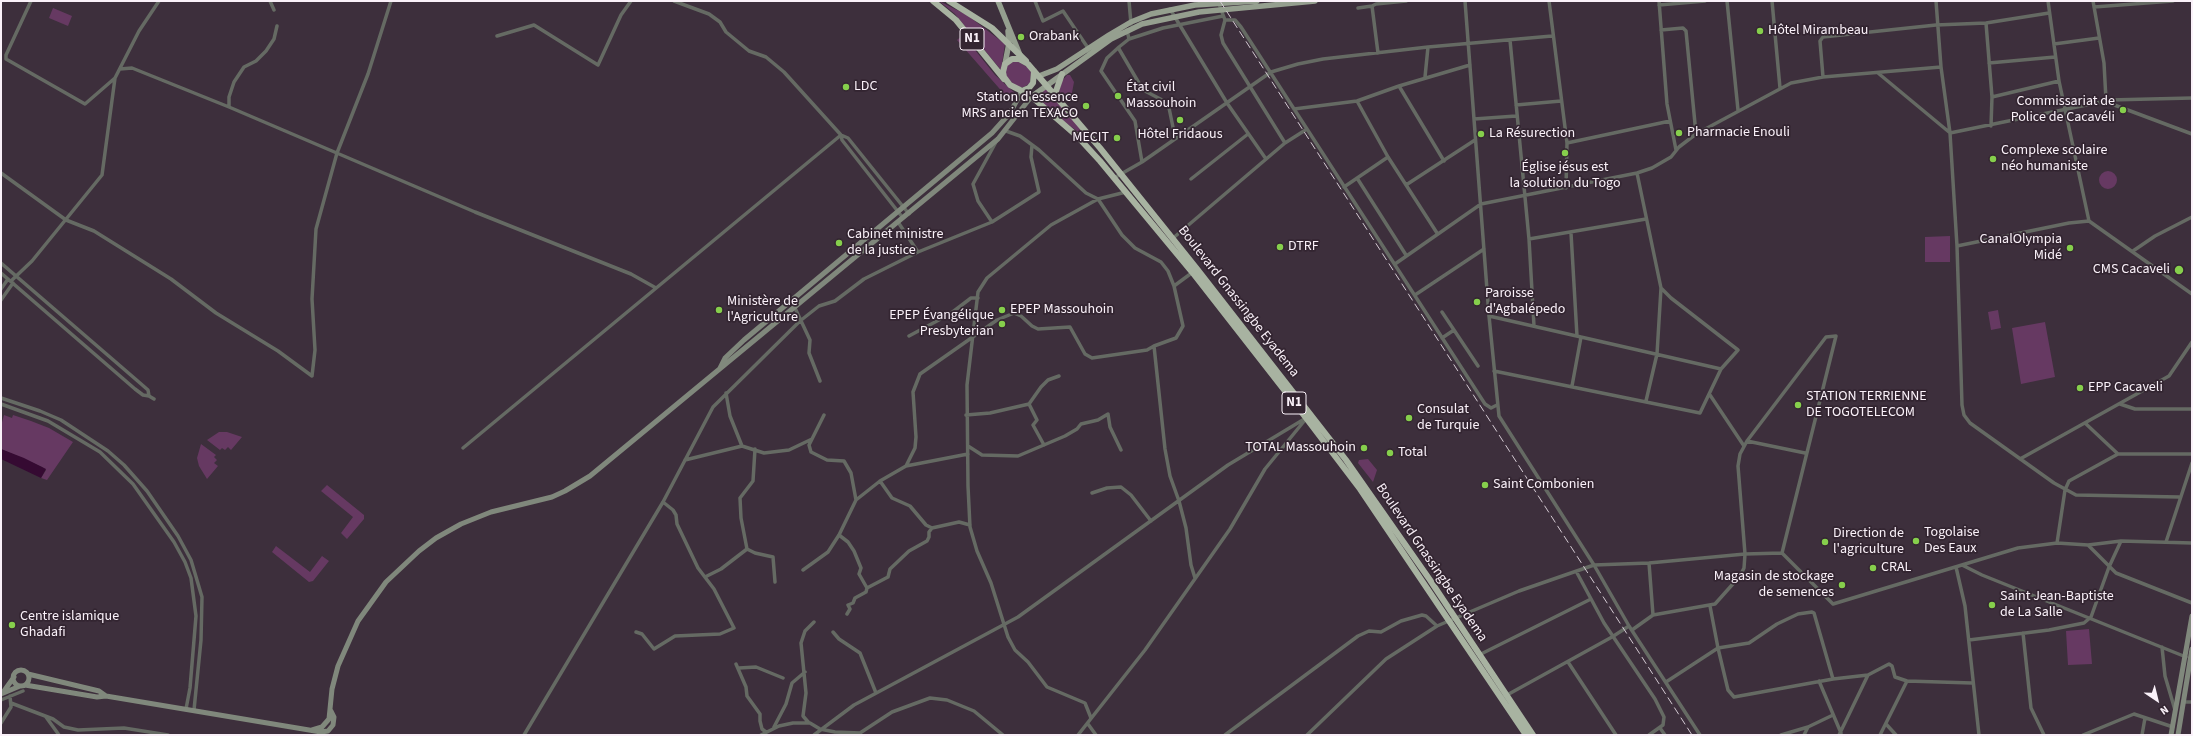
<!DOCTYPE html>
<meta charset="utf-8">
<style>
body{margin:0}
#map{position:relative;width:2193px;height:736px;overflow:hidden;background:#3d2f3c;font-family:"Source Sans 3",sans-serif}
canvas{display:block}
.frame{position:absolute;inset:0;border:2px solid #faf1f9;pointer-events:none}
.north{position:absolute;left:2137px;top:680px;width:40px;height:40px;-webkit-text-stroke:3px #332531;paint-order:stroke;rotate:145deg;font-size:11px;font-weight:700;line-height:16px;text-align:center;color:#faf1f9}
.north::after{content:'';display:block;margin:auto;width:14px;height:18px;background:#faf1f9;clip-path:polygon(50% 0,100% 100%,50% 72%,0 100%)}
</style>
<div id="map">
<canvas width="2193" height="736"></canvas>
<div class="frame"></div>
<div class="north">N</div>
</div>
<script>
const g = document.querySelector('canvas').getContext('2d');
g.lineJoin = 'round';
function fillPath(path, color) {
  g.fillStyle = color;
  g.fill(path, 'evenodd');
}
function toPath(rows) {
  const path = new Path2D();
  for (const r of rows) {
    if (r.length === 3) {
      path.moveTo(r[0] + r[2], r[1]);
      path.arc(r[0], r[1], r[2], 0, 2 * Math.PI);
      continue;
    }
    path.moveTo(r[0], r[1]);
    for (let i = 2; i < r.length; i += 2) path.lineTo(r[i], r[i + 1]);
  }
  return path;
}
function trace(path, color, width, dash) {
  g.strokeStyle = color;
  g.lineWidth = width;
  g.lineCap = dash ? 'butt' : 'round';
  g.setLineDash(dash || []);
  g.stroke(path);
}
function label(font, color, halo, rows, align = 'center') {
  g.font = font + ' "Source Sans 3",sans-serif';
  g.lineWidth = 3.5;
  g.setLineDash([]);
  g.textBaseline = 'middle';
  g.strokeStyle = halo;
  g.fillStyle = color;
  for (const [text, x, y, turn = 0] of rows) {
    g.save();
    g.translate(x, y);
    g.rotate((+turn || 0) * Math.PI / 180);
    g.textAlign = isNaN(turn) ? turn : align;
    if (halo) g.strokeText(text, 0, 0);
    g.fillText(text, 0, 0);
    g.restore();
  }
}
const green = toPath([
 [939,1,967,15,1005,44,1001,70,955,14],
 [53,8,72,16,68,26,49,18],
 [963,35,995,75,1017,95,1012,103,957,40],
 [1017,61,1027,67,1031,72,1030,83,1024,87,1017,87,1006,77,1005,69,1009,63],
 [1067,75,1070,75,1074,82,1071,98,1066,101,1059,91,1062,81],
 [1046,89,1073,119,1088,139,1086,140,1077,131,1033,98],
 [2108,180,9],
 [1950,236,1950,262,1925,262,1925,237],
 [1998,310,2001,328,1991,330,1988,312],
 [2045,322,2055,377,2021,384,2012,328],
 [4,415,12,418,13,415,31,421,49,428,73,442,47,480,41,478,46,470,42,467,1,449,1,426],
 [219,432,227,432,242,437,231,450,228,447,225,450,222,448,220,450,207,440],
 [201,444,216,455,214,457,217,460,214,463,218,466,207,479,199,466,197,458],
 [1368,459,1377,470,1373,482,1358,463,1359,460],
 [327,485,364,515,364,519,347,539,341,533,353,517,321,491],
 [276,546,310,572,322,556,329,561,313,581,309,582,272,552],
 [2089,629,2092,664,2068,665,2066,631]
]);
const water = toPath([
 [1,449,24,458,46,469,41,478,1,459]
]);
const street = toPath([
 [31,1,6,55,6,59,85,104,115,78,139,31,159,1],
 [270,1,274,10],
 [674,1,709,14,720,22,726,32,749,51,766,57,784,72,841,135,848,138,909,214],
 [1035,1,1043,21,1063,11,1088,48,1089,54],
 [1129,1,1131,24],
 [1465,1,1489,316,1499,416,1594,565,1629,626,1700,735],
 [1549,1,1567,143,1566,188],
 [1659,1,1667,104,1676,150],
 [1727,1,1738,110],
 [1772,1,1780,88],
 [1936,1,1941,67,1950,133,1957,246,1962,405,1964,415,1970,423,2054,483,2076,495,2179,497],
 [2048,1,2059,81,2089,221,2192,294],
 [2093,1,2104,63,2106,100],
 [1219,4,1225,20,1221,35,1223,43,1285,143],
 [1659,5,1705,1],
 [2094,7,2173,1],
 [1358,8,1372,6],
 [1170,9,1227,103,1266,159],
 [1225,20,1235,20,1241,27,1485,404,1491,408,1497,405],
 [1986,23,1992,97,1991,126],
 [1127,30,1129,39,1119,47,1119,49,1143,90,1168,103,1175,137],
 [1661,30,1683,28,1686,31,1696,134],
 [497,36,534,25,598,65,621,15,631,1],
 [1129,39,1163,28,1223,16],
 [1510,40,1529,239,1534,326],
 [2054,44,2099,38],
 [1119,47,1107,58,1101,71,1135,121,1142,162],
 [1378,53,1372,6,1376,4,1406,1],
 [1989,63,2055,57],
 [120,69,132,68,229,107,475,212,631,274,656,288],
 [1878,73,1949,132],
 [1425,77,1428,47],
 [1823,77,1820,41,1823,37,1936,25,1986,23,2049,13],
 [1399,86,1444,161],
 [1992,97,2059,81],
 [2109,100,2192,98],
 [1357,101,1388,157,1437,233],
 [2109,103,2106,102,2106,100,2109,100,2109,103,2192,134],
 [1516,105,1561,101],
 [229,107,229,97,234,82,244,67,256,61,266,51,274,39,277,26],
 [1294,109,1357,101,1399,86,1470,65],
 [1474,119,1516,116],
 [1006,131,1020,136,1039,150,1086,193,1098,199,1122,235,1135,248,1161,262,1168,271,1174,286],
 [1950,133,2106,101],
 [841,135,842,140,903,218],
 [1567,143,1670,121],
 [1,173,66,220,94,231,171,279,216,313,278,351,312,376,315,350,312,299,316,229,337,153,368,74,391,1],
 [1637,173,1661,288,1657,354,1646,401],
 [1114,178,1142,162,1271,72,1298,64,1323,59,1428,47,1552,36],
 [1357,178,1406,255],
 [1191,179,1248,134],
 [1406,185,1475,140],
 [1344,187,1388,157],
 [898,222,918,252],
 [992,222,978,201,973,184,996,142],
 [1571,233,1577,336],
 [1172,239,1285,143,1307,129],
 [1529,239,1646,219],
 [1957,246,2069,223,2089,221],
 [2133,251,2155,236,2192,217],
 [1,263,140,383,148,390,149,396],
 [1395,264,1481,204,1637,173,1652,168,1671,157,1679,147,1696,134,1791,83,1823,77,1941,67],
 [1193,272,1174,286,1183,326,1176,338,1154,346,1165,449,1170,476,1179,501,1186,528,1191,565,1195,578],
 [1,273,135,389,143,395,149,396,154,399],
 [11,281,32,261,102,175,115,78],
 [1,289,8,279],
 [1415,295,1484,249],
 [1,300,13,283],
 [795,308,810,340,809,353,820,381],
 [1442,312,1478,366],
 [1489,316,1721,369],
 [909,336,950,314,971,298,978,298],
 [1442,338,1454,330],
 [1494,371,1700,413,1721,369,1738,350,1671,298,1661,288],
 [1572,386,1581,337],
 [726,393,730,416,742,446],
 [1710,395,1744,446],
 [1,398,40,411,61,420,108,451,124,465,147,491,178,536,191,560,202,597,201,640,194,710],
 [1,404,48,421,100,452,133,484,174,542,185,562,191,578,196,616,190,688,186,709],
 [1029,404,1037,420,1033,425,1044,445],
 [2120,404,2135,409,2192,409],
 [966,415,990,413,1029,404,1041,387,1048,380,1059,376],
 [2085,423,2118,454],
 [812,439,809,445,811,452,827,460,844,461,851,473,856,500],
 [1747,441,1805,453],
 [968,446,982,455,1018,456,1065,436,1077,429,1081,424,1098,420,1108,414,1110,427,1121,450],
 [463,448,841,135],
 [755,449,753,481,740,498,741,518,747,549,755,553,773,557,775,582],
 [2020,459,2169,376,2192,342],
 [685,460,742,446,764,453,789,450,812,439,824,415],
 [906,466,968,454],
 [880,481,892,498,910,506,926,525,932,528,959,522,970,525],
 [1092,493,1107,488,1121,487,1131,495,1151,521],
 [839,535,848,542,854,551,861,568,859,574,867,588],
 [2166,542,2192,463],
 [2057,543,2065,490,2069,481,2118,454,2192,454],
 [2088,545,2116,573,2192,603],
 [1649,563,1653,615],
 [1962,565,1982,575,2186,657],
 [1956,567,1965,606,1979,735],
 [803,570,828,552,839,535,856,500,880,481,906,466,915,448,916,437,913,392,920,374,997,320,1014,313,1021,316,1032,326,1038,329,1070,327,1085,354,1092,358,1147,350,1154,346],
 [1576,571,1604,623,1655,699,1664,717,1663,725,1649,735],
 [705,577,721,569,747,549],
 [1710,606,1718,648,1728,690,1734,697,1833,679,1868,675,1889,664,1892,666,1895,677,1907,681,1972,683],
 [847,614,850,609,848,605,853,603,855,598,866,592,867,588,888,577,890,569,909,551,927,541,929,537,929,532,932,528],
 [1632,630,1653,615,1715,604,1740,576,1744,568,1745,554,1738,466,1740,454,1747,441,1826,337,1836,336,1782,553],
 [636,632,642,634,654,649,675,636,720,634,734,628,714,589,698,568,677,524,676,515,673,510,663,502],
 [833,632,839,639,860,653,876,693],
 [2023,633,2031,708,2044,735],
 [1969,640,2049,630,2084,623,2091,617,2109,567,2121,541],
 [2162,647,2165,676,2175,710],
 [1479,655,1591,599],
 [1568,662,1616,735],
 [736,664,746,687,747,696,760,714,760,721,762,729,766,732],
 [739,668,756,667,783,678],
 [1819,681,1841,733],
 [1666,682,1718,648,1749,643,1777,624,1798,614,1812,612,1814,613,1833,679],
 [1507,695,1612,637,1629,626],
 [1,700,23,691],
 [2184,702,2192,702],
 [11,703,53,719,64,727,78,730,124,728,168,735],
 [46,717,59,735],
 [1091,718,1085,703,1047,687,1028,662,1015,650,1008,637,991,583,977,551,970,527,968,486,967,385,978,292,987,278,1051,225,1098,199,1126,192],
 [1,723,11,707,10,696],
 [809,723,803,716,806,693,801,643,805,631,814,622],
 [1088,724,1096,735],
 [1886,724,1896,735],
 [774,727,786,704,792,683,805,672],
 [1660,728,1665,735],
 [524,735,663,502,713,407,800,321,819,306,835,301,864,279,918,252,992,222,1039,192,1031,157,1032,145],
 [761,735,779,726,793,723,810,723,820,729,835,732,860,733,892,712,930,698,947,700,974,711,1003,735],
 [814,735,854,705,1018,617,1228,465,1306,418],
 [1078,735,1145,650,1230,529,1265,469,1305,420],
 [1225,735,1358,636,1369,631,1381,632,1401,621,1422,615,1426,616,1437,626],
 [1307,735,1386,659,1437,626,1519,591,1594,565,1649,563,1745,554,1782,553,1833,604,2018,548,2057,543,2088,545,2121,541,2192,543],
 [1781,735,1808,727,1833,715],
 [1804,735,1808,727],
 [1839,735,1868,675],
 [1880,735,1907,681],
 [2083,735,2134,714,2173,727],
 [2142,735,2145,718]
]);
const secondary = toPath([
 [720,368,725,358,744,340,992,133,1010,113,1022,91],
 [21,678,8],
 [28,674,99,691,106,696],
 [25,685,97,697,106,696,321,732,328,731,333,725,334,717,331,711],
 [4,691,14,677],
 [1,694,20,686],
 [312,730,322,727,329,719,332,689,338,666,358,621,386,582,419,551,436,538,461,524,491,512,552,497,565,491,590,476,998,139,1031,97,1030,93],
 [2171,735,2192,616],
 [2178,735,2192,649]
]);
const primary = toPath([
 [998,1,1020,55],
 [1005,64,1009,43,1008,31],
 [1039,76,1057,69,1109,35,1131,22,1151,14,1195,5,1257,1],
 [1031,97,1111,39,1142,24,1199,12,1315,1]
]);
const highway = toPath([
 [933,1,956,20,1004,79],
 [949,1,992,28,1026,61],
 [1034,71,1033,83,1029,88,1022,91,1010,85,1004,77,1003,72,1005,64,1012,59,1019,59,1028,64,1100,148,1197,269,1346,460,1430,580,1533,735],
 [1025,91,1077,136,1100,161,1192,272,1306,418,1360,489,1526,735],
 [1055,94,1062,74]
]);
const rail = toPath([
 [1220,1,1692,735]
]);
const markers = [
 [1760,31,4,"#86cf4c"],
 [1021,37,4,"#86cf4c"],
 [846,87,4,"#86cf4c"],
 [1118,96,4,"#86cf4c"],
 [1086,106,4,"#86cf4c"],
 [2123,110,4,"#86cf4c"],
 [1180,120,4,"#86cf4c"],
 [1679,133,4,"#86cf4c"],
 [1481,134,4,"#86cf4c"],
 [1117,138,4,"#86cf4c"],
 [1565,153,4,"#86cf4c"],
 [1993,159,4,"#86cf4c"],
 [839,243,4,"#86cf4c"],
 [1280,247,4,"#86cf4c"],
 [2070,248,4,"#86cf4c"],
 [2179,270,5,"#86cf4c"],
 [1477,302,4,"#86cf4c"],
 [719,310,4,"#86cf4c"],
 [1002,310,4,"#86cf4c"],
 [1002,324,4,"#86cf4c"],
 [2080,388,4,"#86cf4c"],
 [1798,405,4,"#86cf4c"],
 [1409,418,4,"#86cf4c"],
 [1364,448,4,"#86cf4c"],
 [1390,453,4,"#86cf4c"],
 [1485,485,4,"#86cf4c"],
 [1916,541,4,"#86cf4c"],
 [1825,542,4,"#86cf4c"],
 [1873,568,4,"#86cf4c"],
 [1842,585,4,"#86cf4c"],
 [1992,605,4,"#86cf4c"],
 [12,625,4,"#86cf4c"]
];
const shields = [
 [972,39,24],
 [1294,403,24]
];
const shieldNames = [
 ["N1",972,39],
 ["N1",1294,403]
];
const poiNames = [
 ["Hôtel Mirambeau",1768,31],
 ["Orabank",1029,37],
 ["LDC",854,87],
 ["État civil",1126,88],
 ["Massouhoin",1126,104],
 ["Station d'essence",1078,98,"right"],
 ["MRS ancien TEXACO",1078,114,"right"],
 ["Commissariat de",2115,102,"right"],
 ["Police de Cacavéli",2115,118,"right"],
 ["Pharmacie Enouli",1687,133],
 ["La Résurection",1489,134],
 ["Hôtel Fridaous",1180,135,"center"],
 ["MECIT",1109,138,"right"],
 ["Complexe scolaire",2001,151],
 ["néo humaniste",2001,167],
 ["Église jésus est",1565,168,"center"],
 ["la solution du Togo",1565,184,"center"],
 ["Cabinet ministre",847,235],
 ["de la justice",847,251],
 ["CanalOlympia",2062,240,"right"],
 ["Midé",2062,256,"right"],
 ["DTRF",1288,247],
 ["CMS Cacaveli",2170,270,"right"],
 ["Paroisse",1485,294],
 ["d'Agbalépedo",1485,310],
 ["Ministère de",727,302],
 ["l'Agriculture",727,318],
 ["EPEP Massouhoin",1010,310],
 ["EPEP Évangélique",994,316,"right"],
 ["Presbyterian",994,332,"right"],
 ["EPP Cacaveli",2088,388],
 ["STATION TERRIENNE",1806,397],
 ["DE TOGOTELECOM",1806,413],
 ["Consulat",1417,410],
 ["de Turquie",1417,426],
 ["TOTAL Massouhoin",1356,448,"right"],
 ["Total",1398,453],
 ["Saint Combonien",1493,485],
 ["Togolaise",1924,533],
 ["Des Eaux",1924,549],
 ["Direction de",1833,534],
 ["l'agriculture",1833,550],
 ["CRAL",1881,568],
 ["Magasin de stockage",1834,577,"right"],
 ["de semences",1834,593,"right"],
 ["Saint Jean-Baptiste",2000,597],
 ["de La Salle",2000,613],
 ["Centre islamique",20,617],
 ["Ghadafi",20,633]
];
const streetNames = [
 ["Boulevard Gnassingbe Eyadema",1238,302,52],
 ["Boulevard Gnassingbe Eyadema",1431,563,56]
];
fillPath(green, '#663962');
fillPath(water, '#350a32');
trace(street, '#656a63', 3.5);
trace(secondary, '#80887c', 5);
trace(primary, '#959f8f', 5.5);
trace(highway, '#a8b3a1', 6);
trace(rail, '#d4cad3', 1, [8, 4]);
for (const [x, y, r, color] of markers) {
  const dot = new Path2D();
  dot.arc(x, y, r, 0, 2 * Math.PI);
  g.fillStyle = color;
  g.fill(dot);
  trace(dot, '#332531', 1.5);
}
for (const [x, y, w] of shields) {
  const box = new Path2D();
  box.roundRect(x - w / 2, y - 11, w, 22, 3);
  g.fillStyle = '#332531';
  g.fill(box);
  trace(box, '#faf1f9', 1);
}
label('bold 13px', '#faf1f9', null, shieldNames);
label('14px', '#faf1f9', '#332531', poiNames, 'left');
label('14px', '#faf1f9', '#332531', streetNames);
</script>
